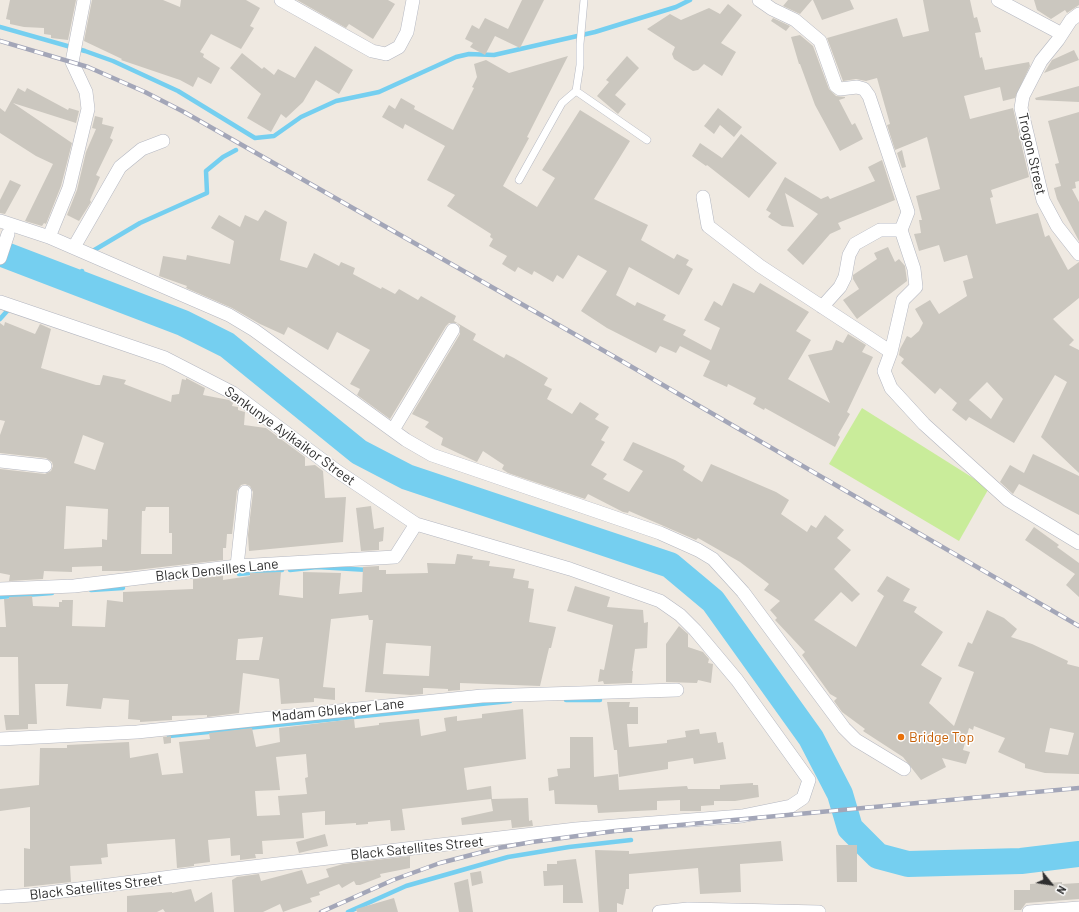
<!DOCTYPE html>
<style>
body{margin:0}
#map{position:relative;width:1079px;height:912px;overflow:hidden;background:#efe9e1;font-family:Barlow,sans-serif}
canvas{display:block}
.north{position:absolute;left:1031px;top:864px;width:40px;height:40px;-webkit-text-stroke:3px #fff;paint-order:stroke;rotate:120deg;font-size:11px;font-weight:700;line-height:16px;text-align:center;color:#2e2e2e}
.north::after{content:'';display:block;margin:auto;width:14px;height:18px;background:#2e2e2e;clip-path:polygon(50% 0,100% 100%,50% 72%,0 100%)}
</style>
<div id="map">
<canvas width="1079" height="912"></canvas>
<div class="north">N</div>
</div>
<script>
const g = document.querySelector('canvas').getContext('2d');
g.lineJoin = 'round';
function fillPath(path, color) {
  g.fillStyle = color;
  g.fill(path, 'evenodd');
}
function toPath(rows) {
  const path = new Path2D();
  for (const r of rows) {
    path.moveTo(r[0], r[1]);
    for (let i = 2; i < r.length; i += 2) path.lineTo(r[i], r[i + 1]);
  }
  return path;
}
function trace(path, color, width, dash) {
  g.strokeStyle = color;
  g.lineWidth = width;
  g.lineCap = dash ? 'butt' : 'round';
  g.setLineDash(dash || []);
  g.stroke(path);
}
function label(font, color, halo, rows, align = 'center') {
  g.font = font + ' Barlow,sans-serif';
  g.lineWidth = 3;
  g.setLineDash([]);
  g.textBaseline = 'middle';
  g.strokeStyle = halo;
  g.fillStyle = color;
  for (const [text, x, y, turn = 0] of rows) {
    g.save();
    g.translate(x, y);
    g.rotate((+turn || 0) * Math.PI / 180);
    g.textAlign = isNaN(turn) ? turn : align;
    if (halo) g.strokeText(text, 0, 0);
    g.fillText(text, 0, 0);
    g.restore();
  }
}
const pitch = toPath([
 [862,408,989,488,959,541,829,464]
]);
const stream = toPath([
 [0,27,85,51,113,61,178,91,255,138,274,136,301,117,336,101,379,92,456,57,469,54,494,55,595,32,676,7,690,0],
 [91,252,140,223,207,193,206,171,223,157,236,150],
 [76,283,82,271],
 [0,319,8,310],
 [290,570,317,567,368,570],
 [239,574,282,570],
 [91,590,123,588],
 [0,597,52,593],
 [566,700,600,700],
 [169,736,510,701],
 [348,912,406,886,508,857,569,847,631,840]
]);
const river = toPath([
 [0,253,183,323,227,345,359,452,407,477,670,565,713,601,811,738,840,794,850,828,878,856,908,864,1021,861,1079,854]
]);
const building = toPath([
 [10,0,76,0,68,40,51,38,51,35,44,34,44,28,24,27,10,24,10,20,6,19],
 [92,0,163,0,180,7,181,0,246,0,260,8,250,26,254,28,241,49,211,34,200,52,204,54,203,57,220,68,211,84,198,77,193,87,180,80,121,60,122,59,84,41],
 [297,0,388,0,395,4,373,39,349,24,346,28],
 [522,0,544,0,520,48,495,36,485,55,470,47,473,43,465,39,472,25,479,29,485,18,508,29],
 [788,0,812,0,800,14,783,6],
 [813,0,850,0,854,9,822,20],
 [923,0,970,0,974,18,977,17,981,32,975,33,980,58,982,57,985,70,1029,62,1030,66,1015,98,1003,101,1000,87,964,96,970,119,1013,108,1029,177,991,190,993,197,990,198,996,224,1038,213,1045,237,1049,235,1068,270,1079,262,1079,298,1053,319,1074,340,1069,345,1079,350,1079,473,1041,437,1067,382,1055,375,1014,443,969,417,966,421,952,410,957,403,940,388,935,394,901,363,904,359,899,355,900,349,907,336,911,338,919,331,923,323,915,309,930,300,939,314,967,296,963,281,973,278,967,255,944,262,939,245,919,251,914,234,921,233,919,220,922,220,916,196,940,189,927,137,895,150,887,125,890,124,877,78,866,81,856,79,843,81,827,38,897,18,903,37,929,31],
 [987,382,1003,399,991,419,969,400],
 [1034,0,1079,0,1079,5,1067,13,1065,10,1051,19,1037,10],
 [728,4,742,15,721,43,736,52,722,76,704,64,698,70,693,71,674,59,672,54,675,47,647,29,670,14,681,20,709,8,720,14],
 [773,18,790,26,786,31,771,21],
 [800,35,813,46,829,89,836,96,845,97,845,98,839,100,852,125,855,123,863,139,840,151,815,105,800,64,799,64,791,37],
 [315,46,353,70,339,94,316,80,303,102,286,118,281,114,271,132,247,118,261,94,230,68,242,53,262,69,264,67,274,75,278,69,295,78],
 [1074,50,1079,60,1044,73,1052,60],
 [568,56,527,137,529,138,503,186,537,207,555,178,542,170,580,110,630,141,594,199,648,225,641,240,674,259,677,254,689,260,686,265,693,269,679,295,629,267,616,295,635,306,637,302,666,315,663,320,686,330,683,335,711,350,720,328,704,320,714,301,722,306,733,283,754,293,760,283,809,312,796,331,811,340,788,379,830,403,808,355,832,350,836,340,843,343,848,334,866,345,862,352,873,357,847,412,850,414,838,435,840,437,835,447,765,408,764,410,753,404,756,398,728,384,727,387,703,376,710,361,680,346,676,353,660,346,656,353,607,328,581,311,607,271,578,255,563,279,557,275,553,282,534,271,532,275,518,267,515,272,502,264,507,256,489,246,493,239,490,237,491,234,447,206,455,195,427,180,445,146,405,124,403,129,382,117,389,105,395,109,401,98,415,106,414,109,453,130,474,88,472,87,477,77,474,64,486,60,509,73],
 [627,56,639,68,615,95,626,104,618,114,597,96,609,82,606,80],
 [1079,86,1079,102,1036,100,1035,98],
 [18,88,25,92,27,88,68,110,69,108,79,111,76,123,13,103,72,143,61,186,46,224,44,223,42,226,25,221,53,164,36,156,0,133,0,108,5,112],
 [718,108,742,127,734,137,720,125,714,134,704,126],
 [1079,112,1079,181,1075,182,1076,188,1072,189,1079,202,1079,241,1057,199,1054,188,1061,186,1055,164,1059,163,1048,121],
 [95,116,103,118,102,124,114,127,110,138,113,140,96,175,100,177,90,200,91,202,79,221,67,215,77,190,86,152,96,129,92,128],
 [741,134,777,163,749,198,707,165,706,166,692,156,700,143,722,158],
 [902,150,906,167,902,168,897,153],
 [882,160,895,200,838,223,841,229,830,234,803,265,787,250,818,214,785,193,794,227,782,226,768,217,771,213,766,210,785,177,821,199,828,196,830,199,875,181,868,167],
 [10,180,21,185,5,214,0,213,0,200],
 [265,210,287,222,280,260,307,268,314,253,339,266,341,262,355,268,353,274,381,289,382,287,395,294,399,289,418,300,421,296,456,316,454,321,476,334,473,340,504,358,506,354,514,358,548,378,544,385,552,389,547,399,572,414,580,402,599,414,595,419,609,427,601,440,605,442,591,465,607,474,603,479,629,492,643,471,623,460,633,442,675,460,685,466,683,470,702,482,711,464,776,492,789,500,781,514,807,532,811,525,816,528,825,515,844,530,837,538,851,550,834,569,860,594,852,602,841,592,814,620,856,647,884,596,877,591,887,576,910,589,903,601,917,607,914,612,943,632,921,665,942,678,929,703,954,726,974,672,958,666,968,642,972,644,987,610,1004,618,1017,629,1011,637,1032,644,1068,661,1067,664,1079,667,1079,774,1045,773,1025,768,1025,764,998,752,1005,738,974,726,973,730,969,728,963,750,970,752,966,764,942,758,946,767,921,780,903,757,863,731,865,729,842,712,834,701,837,698,830,694,802,655,805,652,775,620,777,618,770,610,780,601,764,590,769,584,740,562,698,538,696,540,629,511,628,513,623,512,588,494,585,499,508,473,502,469,504,465,483,451,477,462,441,445,443,438,425,427,429,422,412,414,460,334,460,326,457,323,449,323,446,326,390,419,357,395,360,389,350,384,370,350,337,332,328,350,288,327,284,335,282,334,260,324,232,308,186,288,187,286,159,276,163,256,186,260,187,255,230,264,234,241,211,228,219,215,240,227,245,215,258,221],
 [1050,728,1074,733,1068,755,1045,752],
 [888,247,895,262,899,259,905,266,907,281,857,319,843,300,859,289,853,279,853,275,877,259,874,253],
 [5,322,35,334,40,324,51,329,41,368,96,385,100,385,103,375,126,380,124,384,171,402,172,395,179,394,182,379,186,380,186,378,205,388,203,395,229,400,233,403,232,406,238,407,238,410,245,412,244,425,266,428,305,457,305,466,315,465,323,471,325,498,346,497,343,542,249,551,248,535,253,492,250,486,245,484,241,485,237,491,232,534,227,534,226,548,223,548,223,560,127,571,102,571,102,566,72,567,72,572,44,571,43,579,9,581,10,575,0,573,0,469,45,474,51,471,53,466,52,462,46,458,0,453,0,435,5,421,0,420,0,323,4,326],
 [83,435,104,443,95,470,74,463],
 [66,506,108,509,107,540,102,539,102,547,64,549],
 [146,507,169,507,169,533,172,533,172,554,141,554,142,511,145,511],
 [1033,454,1079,476,1079,515,1019,484,1013,494,1000,482,1010,465,1024,473],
 [371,506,374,529,384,527,383,541,379,542,379,550,361,551,356,508],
 [1034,527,1059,545,1057,547,1079,563,1079,597,1066,585,1075,574,1025,540],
 [457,554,473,556,472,559,490,561,489,566,515,569,513,578,529,581,528,588,534,589,529,622,556,627,551,648,549,648,540,686,460,683,460,690,448,691,448,689,427,688,423,688,423,694,411,695,365,692,373,620,369,620,368,615,331,619,323,687,335,688,335,700,314,698,314,702,281,704,279,679,243,673,239,713,207,717,207,715,172,716,172,720,140,722,140,720,128,719,129,700,103,698,101,709,66,706,68,684,35,684,37,724,28,724,28,729,6,730,4,715,19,715,18,657,0,657,0,627,6,627,4,599,9,599,9,597,32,596,33,606,59,607,59,602,62,602,62,600,73,600,72,626,105,627,107,600,123,602,123,592,193,589,193,579,223,576,223,580,250,576,250,573,281,572,279,595,303,598,303,572,341,573,339,594,362,592,363,567,379,566,379,570,386,570,386,574,428,573,427,563,455,564],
 [263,637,259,660,236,660,238,639],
 [386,643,431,646,429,676,383,674],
 [575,586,610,597,607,607,643,610,644,623,648,622,647,648,635,649,632,671,633,671,632,683,606,684,604,684,603,681,598,682,600,669,604,670,613,625,567,611],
 [679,626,688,634,688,647,703,652,709,659,708,663,713,664,711,683,698,680,697,683,666,682,666,644],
 [607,702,630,702,629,707,638,707,638,724,627,724,629,747,667,743,667,740,686,737,685,731,699,729,700,734,716,732,718,743,723,742,726,759,694,764,693,758,668,762,668,769,619,777,617,750,614,750],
 [523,709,526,759,464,768,467,790,491,786,492,799,528,798,529,821,532,820,533,826,512,828,511,820,462,825,461,818,493,811,491,799,402,809,405,830,391,831,390,820,368,822,368,824,356,825,356,823,325,825,325,811,302,813,304,838,262,841,263,854,255,854,256,858,240,860,240,855,231,856,230,838,208,840,210,862,194,864,194,866,177,868,175,839,107,844,108,857,101,858,102,864,70,866,71,882,24,887,24,848,30,849,30,807,0,811,0,789,39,785,40,748,67,748,67,745,129,742,130,758,158,753,162,775,183,773,179,742,210,739,209,733,252,728,256,747,280,742,279,728,354,719,355,728,379,725,379,723,419,719,421,736,446,731,444,718,457,716,457,721,482,718,482,714],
 [306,754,308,777,305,778,307,794,278,796,280,815,257,816,255,791,280,790,276,757],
 [171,736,171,743,164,744,163,737],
 [570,737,593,737,594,777,618,774,619,790,687,786,688,789,720,789,720,785,753,783,753,785,758,785,759,797,735,801,714,801,714,805,701,806,701,811,680,811,680,800,657,801,657,810,598,813,597,805,555,804,554,790,549,791,548,778,558,776,557,769,570,768],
 [325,834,328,846,299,853,296,842],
 [781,841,783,861,740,864,741,892,700,894,698,868,629,874,629,889,626,889,623,905,617,903,617,912,599,912,595,850,629,851,629,854],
 [836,845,857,845,857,882,837,882],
 [410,856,410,868,380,874,381,877,360,885,356,885,354,881,342,888,339,884,319,892,320,895,310,898,312,902,291,909,283,912,280,904,263,912,234,912,232,880,237,877,259,874,261,881,302,870,307,884,329,877,326,869,343,864],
 [576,859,583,903,563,903,563,885,544,886,543,871,547,871,547,864,557,864,557,861],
 [481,871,483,883,472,886,470,873],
 [468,879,473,912,459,912,454,883],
 [1062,882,1062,884,1079,883,1079,899,1026,903,1021,910,1014,910,1014,890,1030,890,1030,884],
 [191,889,195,902,212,892,214,912,165,912,163,909,157,912,127,912,127,896,172,892,172,893],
 [394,898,398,912,357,912,356,909]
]);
const lane = toPath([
 [576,91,647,140],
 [519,180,562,103,576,91,580,65,580,44,584,0]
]);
const street = toPath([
 [281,0,372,51,386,54,399,47,407,32,413,0],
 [759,0,772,9,795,20,820,41,836,86,840,89,857,87,864,89,869,96,908,212,901,230,914,269,916,287,903,300,891,352,884,371,891,388,924,424,1008,500,1079,543],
 [998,0,1062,34],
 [1079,14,1071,20,1058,40,1041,61,1023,96,1021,108,1043,200,1057,226,1079,254],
 [703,197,708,226,760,266,891,352],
 [0,221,49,237,229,315,254,330,406,440,432,455,660,533,698,550,713,559,743,592,844,728,856,740,904,769],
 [49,237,69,188,88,109,86,92,72,62,84,0],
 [74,247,120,167,142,149,163,141],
 [0,258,8,234],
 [0,302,165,358,233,393,337,471,416,524,570,569,660,601,680,615,695,630,737,680,809,780,803,798,791,806,742,816,576,829,209,872,32,895,0,897],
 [822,307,840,287,845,277,849,255,855,244,880,230,901,230],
 [393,430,453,330],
 [0,461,45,466],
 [237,566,245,492],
 [0,589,74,586,237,566,395,557,416,524],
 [0,739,137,732,482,696,677,690],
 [659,912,688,909,819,912],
 [1029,912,1079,908]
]);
const rail = toPath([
 [0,41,88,67,145,92,184,112,613,356,1079,626],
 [321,912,393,880,440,863,498,848,532,842,615,831,1079,788]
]);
const markers = [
 [901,737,4,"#e8710a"]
];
const streetNames = [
 ["Trogon Street",1032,154,77],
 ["Sankunye Ayikaikor Street",290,436,36],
 ["Black Densilles Lane",217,570,-6],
 ["Madam Gblekper Lane",338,710,-6],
 ["Black Satellites Street",417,848,-6],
 ["Black Satellites Street",96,887,-7]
];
const foodNames = [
 ["Bridge Top",909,737]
];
fillPath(pitch, '#c9ec9a');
trace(stream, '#75cff0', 4.5);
trace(river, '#75cff0', 26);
fillPath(building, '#cbc7bf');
trace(lane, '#b4b7c1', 8);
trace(street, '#b4b7c1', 14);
trace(lane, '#fff', 7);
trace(street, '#fff', 13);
trace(rail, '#a3a6b8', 4.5);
trace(rail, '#fff', 3, [9]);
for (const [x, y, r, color] of markers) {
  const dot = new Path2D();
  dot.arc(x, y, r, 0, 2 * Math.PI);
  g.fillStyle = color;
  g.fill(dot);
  trace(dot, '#fff', 1.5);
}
label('14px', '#2e2e2e', '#fff', streetNames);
label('14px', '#c56008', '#fff', foodNames, 'left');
</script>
